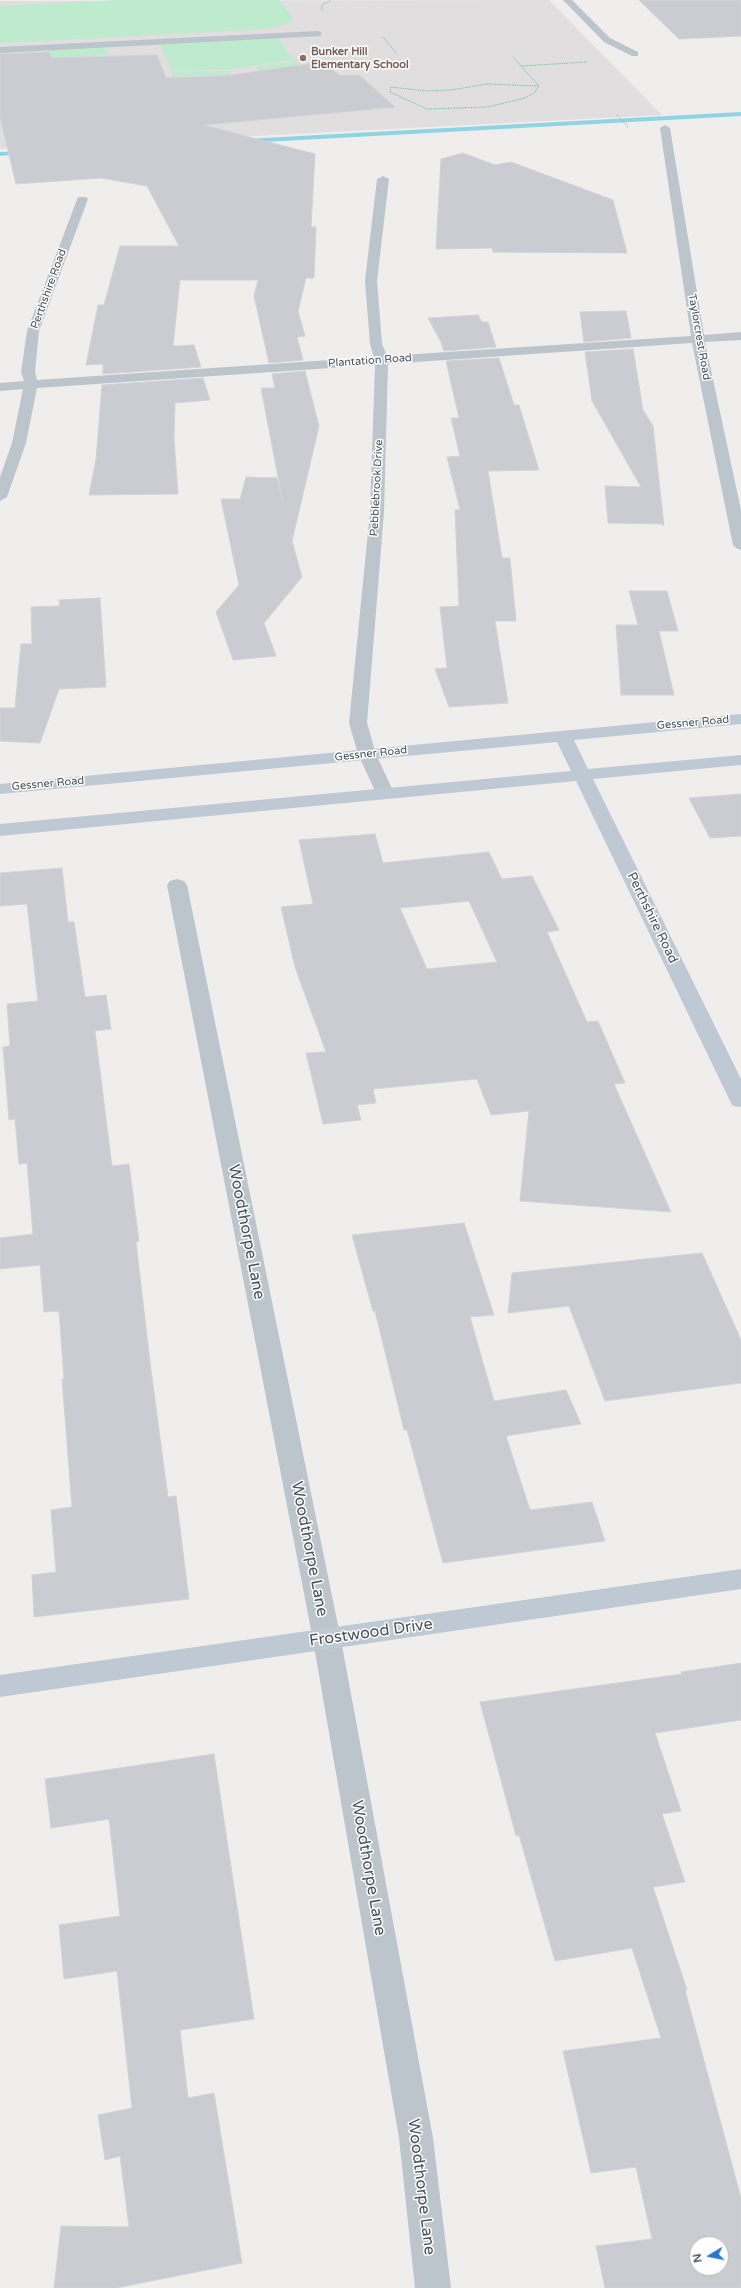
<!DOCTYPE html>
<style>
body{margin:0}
#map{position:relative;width:741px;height:2288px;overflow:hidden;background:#f0eded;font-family:"Varela Round",sans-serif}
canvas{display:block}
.north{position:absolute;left:689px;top:2236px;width:40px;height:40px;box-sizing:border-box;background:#fff;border:1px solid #b5b9bd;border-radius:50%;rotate:260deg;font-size:11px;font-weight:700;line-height:16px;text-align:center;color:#475159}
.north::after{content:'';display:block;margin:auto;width:14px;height:18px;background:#2775d0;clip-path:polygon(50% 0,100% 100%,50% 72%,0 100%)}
</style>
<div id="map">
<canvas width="741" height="2288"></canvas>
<div class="north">N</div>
</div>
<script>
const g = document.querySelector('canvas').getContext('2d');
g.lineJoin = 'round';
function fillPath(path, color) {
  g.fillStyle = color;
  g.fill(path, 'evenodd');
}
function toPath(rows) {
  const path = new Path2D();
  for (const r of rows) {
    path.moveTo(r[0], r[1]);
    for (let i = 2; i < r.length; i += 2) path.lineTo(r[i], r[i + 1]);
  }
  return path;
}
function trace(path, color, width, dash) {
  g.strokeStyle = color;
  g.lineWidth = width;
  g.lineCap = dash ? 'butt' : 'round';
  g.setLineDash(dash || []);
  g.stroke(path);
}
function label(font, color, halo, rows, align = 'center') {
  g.font = font + ' "Varela Round",sans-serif';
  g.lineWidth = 3;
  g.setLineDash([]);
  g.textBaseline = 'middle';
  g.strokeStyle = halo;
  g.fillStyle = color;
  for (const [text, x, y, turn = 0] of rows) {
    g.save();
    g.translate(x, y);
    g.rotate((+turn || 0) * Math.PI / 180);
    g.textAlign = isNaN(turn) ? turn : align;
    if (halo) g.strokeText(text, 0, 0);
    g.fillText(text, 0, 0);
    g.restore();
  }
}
const education = toPath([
 [549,0,662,115,0,149,0,1]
]);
const green = toPath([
 [118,0,279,0,293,18,288,24,266,29,0,43,0,6],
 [279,38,288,54,297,59,231,69,172,71,160,44],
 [105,47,109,55,52,58,49,50],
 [295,61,300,66,259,71,255,67],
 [230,71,231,75,172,77,172,72]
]);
const stream = toPath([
 [741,112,741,116,245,143,242,141,245,139,741,112],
 [0,152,25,151,28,153,0,156,0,152]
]);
const building = toPath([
 [639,0,741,0,741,36,679,39,639,0],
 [49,52,52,58,157,55,166,78,224,76,309,64,314,69,331,68,340,76,359,75,395,107,203,125,315,154,311,227,316,227,314,278,306,278,298,311,305,336,297,337,303,360,269,363,254,296,258,280,180,280,173,346,194,345,201,367,103,374,103,364,86,365,98,305,104,305,120,246,179,246,147,186,101,178,16,184,0,117,0,54,49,52],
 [463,153,495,165,511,162,613,200,627,253,493,252,492,248,436,249,441,159,463,153],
 [626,311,631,338,584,342,580,312,626,311],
 [478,315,482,322,488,322,496,347,444,351,441,342,428,318,478,315],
 [633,349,643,410,653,426,664,526,662,524,608,523,605,486,641,487,592,401,585,352,633,349],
 [499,358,514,405,519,405,539,470,488,471,502,558,510,558,516,621,495,621,508,703,449,707,435,669,447,668,440,607,459,606,455,510,460,510,447,457,460,456,451,418,459,418,446,361,499,358],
 [305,371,319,426,292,541,302,577,264,623,276,656,233,660,216,612,239,585,221,499,240,499,246,477,277,478,283,503,261,388,275,388,272,374,305,371],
 [203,378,210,400,175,403,174,438,178,494,89,495,96,459,102,385,203,378],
 [629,591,667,591,678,631,659,631,674,695,621,695,616,625,638,625,629,591],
 [100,598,106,687,59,689,40,743,0,741,0,708,15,708,21,644,32,644,31,607,60,606,59,600,100,598],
 [741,794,741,836,710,838,689,798,741,794],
 [375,834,383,863,489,852,502,879,532,876,559,930,547,932,587,1022,598,1021,625,1083,614,1084,671,1212,520,1201,529,1111,491,1115,477,1079,373,1089,376,1103,357,1105,361,1120,323,1124,306,1053,326,1052,295,967,281,907,313,904,299,840,375,834],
 [469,901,497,962,427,969,400,908,469,901],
 [62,868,68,922,74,922,85,997,106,995,111,1029,95,1031,112,1166,129,1164,139,1241,136,1242,151,1370,168,1497,176,1496,189,1599,34,1617,32,1575,56,1572,51,1510,72,1507,62,1379,64,1379,59,1311,44,1312,40,1265,0,1269,0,1238,33,1234,27,1163,19,1164,15,1119,9,1120,3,1047,10,1046,7,1004,38,1001,27,904,0,906,0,873,62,868],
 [464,1223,494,1315,470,1317,494,1401,566,1390,581,1424,506,1436,530,1510,592,1502,605,1541,443,1563,407,1430,404,1430,375,1311,373,1311,352,1235,464,1223],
 [702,1253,741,1340,741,1383,605,1401,569,1306,508,1313,512,1273,702,1253],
 [741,1663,741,1720,655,1733,681,1811,662,1814,685,1882,653,1887,687,1990,685,1990,741,2198,741,2288,605,2288,596,2246,652,2239,636,2167,591,2173,563,2051,661,2038,632,1948,555,1961,519,1835,516,1836,480,1702,682,1674,681,1672,741,1663],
 [697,2244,721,2244,721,2268,697,2268,697,2244],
 [214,1754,254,2019,180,2030,188,2098,214,2093,242,2263,116,2288,54,2288,61,2226,129,2227,120,2156,105,2160,98,2115,132,2108,117,1971,64,1979,59,1925,120,1916,109,1819,51,1828,45,1779,214,1754]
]);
const path = toPath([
 [322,10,322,5,331,0],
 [383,37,397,54],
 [513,57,521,66],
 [487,84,539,86,534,93,525,98,488,107,427,109,390,92,391,87,426,91,451,90,487,84],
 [539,86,521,66,587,62],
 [617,115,628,127]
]);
const lane = toPath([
 [318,31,321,32,321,36,0,53,0,47,318,31]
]);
const street = toPath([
 [563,0,572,0,610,38,638,52,638,56,632,56,604,42,563,0],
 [665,125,670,128,704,335,741,332,741,340,705,342,741,510,741,550,736,548,733,545,692,343,388,364,384,512,367,723,376,754,394,793,391,797,385,798,379,797,376,793,358,754,349,723,370,512,375,365,37,388,26,443,7,497,0,501,0,477,12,443,23,389,0,391,0,383,24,381,21,372,27,331,78,197,86,197,88,199,39,331,35,372,37,380,374,357,370,344,365,281,377,179,383,176,389,179,377,281,382,344,387,356,691,336,660,128,665,125],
 [177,879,184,881,187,885,341,1640,433,2138,451,2288,415,2288,399,2138,313,1640,167,885,170,881,177,879]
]);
const secondary = toPath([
 [741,714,741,724,574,740,588,769,741,755,741,765,593,779,741,1079,741,1107,733,1106,730,1101,576,781,0,836,0,824,571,771,557,742,0,794,0,784,741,714],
 [741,1569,741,1589,0,1697,0,1675,741,1569]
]);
const markers = [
 [303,58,4,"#8d6e63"]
];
const farEducationnames = [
 ["Bunker Hill",311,52],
 ["Elementary School",311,65]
];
const farStreetnames = [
 ["Perthshire Road",49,289,-70],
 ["Taylorcrest Road",699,337,80],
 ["Plantation Road",370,361,-4],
 ["Pebblebrook Drive",377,488,-87],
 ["Gessner Road",693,723,-5],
 ["Gessner Road",371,754,-6],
 ["Gessner Road",48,784,-5]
];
const streetNames = [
 ["Perthshire Road",652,918,64]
];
const nearStreetnames = [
 ["Woodthorpe Lane",246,1232,79],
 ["Woodthorpe Lane",309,1549,79],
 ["Frostwood Drive",371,1633,-8],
 ["Woodthorpe Lane",368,1868,80],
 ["Woodthorpe Lane",421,2187,83]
];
fillPath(education, '#e0dede');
fillPath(green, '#beeace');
fillPath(stream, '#8ed5e4');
fillPath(building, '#caccd1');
trace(building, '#d1d3d8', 1);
trace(path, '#79c69e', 1, [1.5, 1]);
fillPath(lane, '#bcc5cb');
fillPath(street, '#bcc5cb');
fillPath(secondary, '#bfc9d3');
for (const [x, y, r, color] of markers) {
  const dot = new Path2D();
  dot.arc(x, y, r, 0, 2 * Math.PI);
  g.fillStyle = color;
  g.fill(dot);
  trace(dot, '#fff', 1.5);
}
label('bold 11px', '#785e54', '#fff', farEducationnames, 'left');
label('11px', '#475159', '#fff', farStreetnames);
label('13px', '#475159', '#fff', streetNames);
label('16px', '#475159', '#fff', nearStreetnames);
</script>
